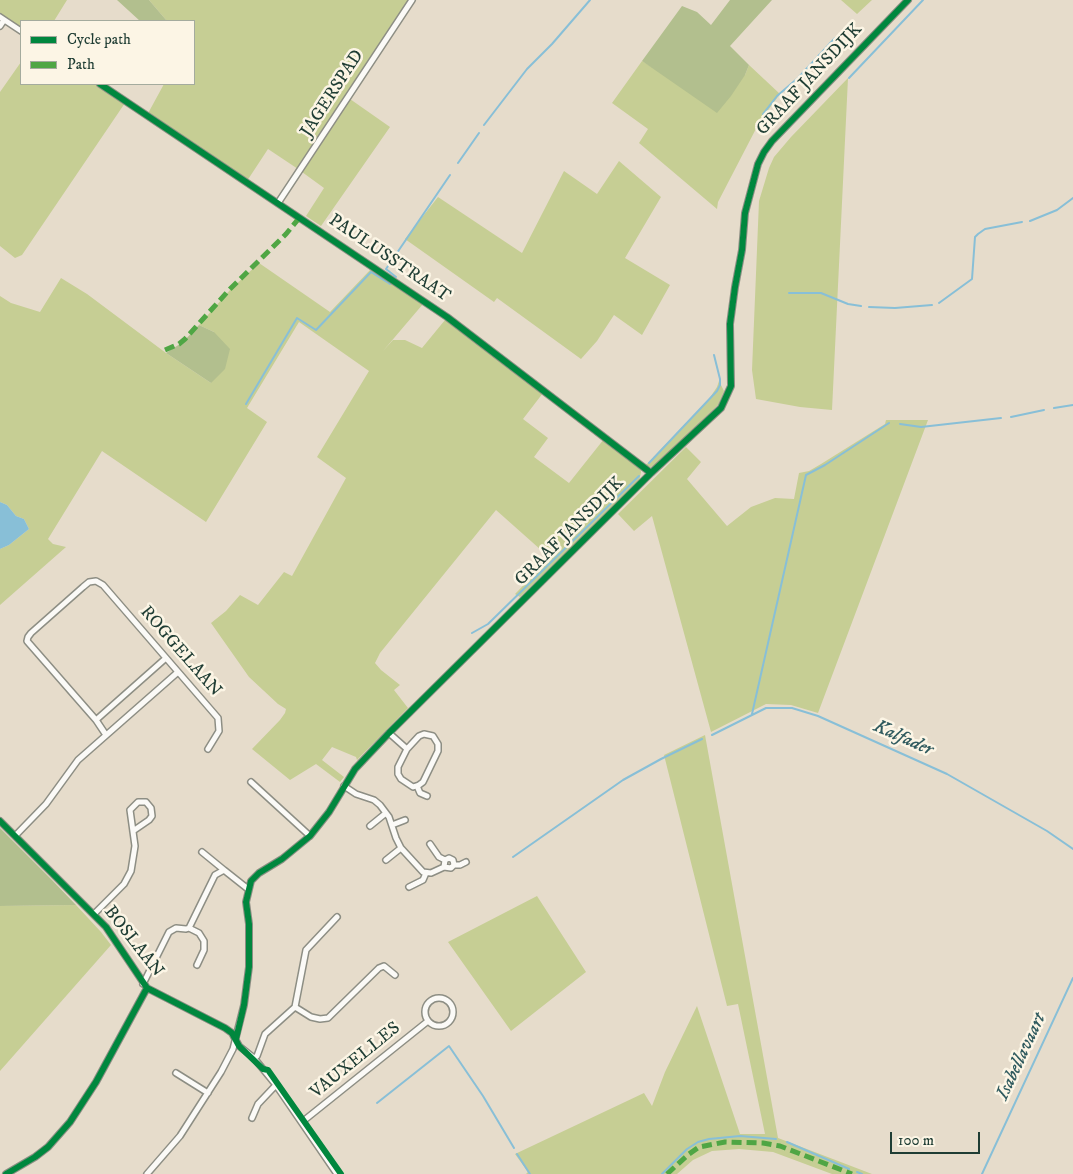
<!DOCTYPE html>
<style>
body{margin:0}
#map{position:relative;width:1073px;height:1174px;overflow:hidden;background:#e6dccb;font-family:"IM FELL DW Pica",serif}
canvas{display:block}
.legend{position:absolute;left:20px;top:20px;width:175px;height:65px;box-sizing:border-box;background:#fcf5e5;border:1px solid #a4ab9e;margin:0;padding:6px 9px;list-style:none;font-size:15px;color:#1f3d34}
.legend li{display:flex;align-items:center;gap:10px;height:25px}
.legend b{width:25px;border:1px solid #a4ab9e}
.scale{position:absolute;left:890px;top:1132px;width:90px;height:22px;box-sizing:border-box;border:2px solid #1f3d34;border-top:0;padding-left:6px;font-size:15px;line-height:18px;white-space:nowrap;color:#1f3d34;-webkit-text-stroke:4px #fcf5e5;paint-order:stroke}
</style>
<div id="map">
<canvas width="1073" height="1174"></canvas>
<ul class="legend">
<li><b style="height:6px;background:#00873e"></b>Cycle path</li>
<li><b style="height:6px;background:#4fa644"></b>Path</li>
</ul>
<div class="scale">100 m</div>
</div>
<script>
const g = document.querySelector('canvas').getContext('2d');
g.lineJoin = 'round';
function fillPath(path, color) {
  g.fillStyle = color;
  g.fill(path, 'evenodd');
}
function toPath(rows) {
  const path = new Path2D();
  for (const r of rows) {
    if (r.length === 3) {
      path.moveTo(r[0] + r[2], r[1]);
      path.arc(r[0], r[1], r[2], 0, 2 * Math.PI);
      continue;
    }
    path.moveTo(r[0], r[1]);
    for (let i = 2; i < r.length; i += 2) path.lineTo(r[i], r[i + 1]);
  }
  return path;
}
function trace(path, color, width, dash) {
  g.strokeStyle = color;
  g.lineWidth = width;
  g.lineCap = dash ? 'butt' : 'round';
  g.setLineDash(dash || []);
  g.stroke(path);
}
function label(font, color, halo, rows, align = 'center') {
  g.font = font + ' "IM FELL DW Pica",serif';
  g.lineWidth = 5;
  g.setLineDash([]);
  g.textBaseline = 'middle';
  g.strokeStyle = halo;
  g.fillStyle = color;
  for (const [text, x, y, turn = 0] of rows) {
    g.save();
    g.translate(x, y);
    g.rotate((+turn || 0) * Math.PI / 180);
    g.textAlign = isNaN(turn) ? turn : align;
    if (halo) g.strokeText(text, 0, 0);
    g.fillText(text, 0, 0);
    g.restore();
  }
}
const green = toPath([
 [0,0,67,0,54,21,21,21,21,34,0,20],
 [149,0,408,0,298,169,268,149,245,184,146,117,164,84,194,84,194,21,167,21],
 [841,0,872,0,857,14],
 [642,61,670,78,745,75,749,65,780,94,760,121,718,202,717,209,639,143,648,129,612,103],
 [21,62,21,84,97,84,125,103,22,255,15,258,0,246,0,92],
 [848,78,832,410,800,407,756,399,752,370,759,201,769,168,774,157,791,137],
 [350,99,390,127,321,226,306,216,324,188,302,172],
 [619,161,661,197,625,258,670,285,642,335,614,315,597,341,581,359,497,298,494,302,405,239,438,197,522,253,564,171,597,194],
 [259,263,330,312,370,270,423,304,383,351,393,340,405,340,422,348,445,320,543,393,523,419,548,438,534,457,569,483,604,439,640,468,641,472,639,482,634,488,631,488,594,525,594,527,579,542,577,542,520,597,515,594,550,558,496,510,380,653,375,663,381,670,400,685,394,690,408,708,357,760,356,757,332,747,322,760,344,777,340,782,316,764,290,780,252,749,280,720,285,713,286,709,278,704,249,677,211,623,226,611,240,595,258,605,284,572,292,576,346,478,317,457,369,371,299,322,247,408,267,422,206,522,102,451,48,539,53,544,66,547,0,605,0,549,9,545,29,529,24,519,16,516,7,505,0,502,0,296,11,303,40,312,61,278,87,294,166,353,211,383,214,332,199,325,230,290],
 [719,381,724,391,718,405,656,465,651,467,645,466,709,399,717,387],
 [886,420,928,420,818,713,791,705,766,704,711,732,652,516,634,531,618,514,686,447,701,462,687,479,727,526,751,507,775,498,794,499,799,473,809,471,821,464,885,424],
 [705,735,778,1138,872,1174,832,1174,773,1152,739,1149,712,1151,693,1160,677,1174,526,1174,528,1172,515,1154,644,1093,652,1106,665,1072,697,1006,740,1134,765,1134,738,1004,727,1006,664,755],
 [537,896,586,972,511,1031,448,942],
 [76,905,101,932,111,945,0,1071,0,906]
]);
const forest = toPath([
 [117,0,149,0,167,21,140,21],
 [730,0,772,0,730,46,749,65,745,75,731,96,717,113,642,61,682,6,697,12,711,25],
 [199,325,214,332,230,349,225,369,211,383,166,353,183,342],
 [0,828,52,880,76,905,0,906]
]);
const water = toPath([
 [0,502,7,505,16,516,24,519,29,529,9,545,0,549]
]);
const stream = toPath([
 [849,78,923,0],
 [763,114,777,96,798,78,835,38],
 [484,125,527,69,552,44,590,0],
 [458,163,479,133],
 [1030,221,1057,210,1073,198],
 [396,277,386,269,450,175],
 [789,293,821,293,848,304,861,306],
 [939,303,972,279,975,237,978,234,985,229,1022,222],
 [869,307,895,308,932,305],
 [246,404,297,318,316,330,371,272,390,284],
 [1054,408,1073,405],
 [1011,417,1044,410],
 [900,424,921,427,1001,418],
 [649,463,717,391,720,385,720,379,714,355],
 [472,633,488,624,639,476],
 [752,714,806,475,825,465,889,423],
 [712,735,766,708,792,708,818,716,947,774,1047,831,1073,849],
 [513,857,623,780,661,759,702,739],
 [377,1103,449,1046,483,1096,514,1148],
 [787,1142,849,1169],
 [517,1154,530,1174],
 [857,1172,862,1174],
 [662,1174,687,1149,698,1142,709,1139,740,1136,776,1139],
 [982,1174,1073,978]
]);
const street = toPath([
 [0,17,21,31],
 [0,26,4,20],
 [100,84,447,317,651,473],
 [278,203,412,0],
 [96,720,27,641,28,637,31,633,83,587,89,582,96,581,103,585,218,718,219,731,208,749],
 [389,733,407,749,398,767,398,774,401,779,413,787,419,785,423,782,438,751,438,744,433,736,424,734,419,736,407,749],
 [106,735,96,720,166,658],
 [251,782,310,836],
 [344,786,356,794,374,800,380,805,389,817,396,838,401,848,423,872,431,873,444,867,451,868,454,865,453,860,449,858,445,860,444,867],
 [417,786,420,793,427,796],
 [0,821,106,927,147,988,225,1028,232,1033,239,1046,254,1058,276,1085,337,1174],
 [392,825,405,820],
 [370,826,386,813],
 [15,836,46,804,78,760,178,672],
 [430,844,439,857,445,860],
 [202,852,224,870],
 [386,860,401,848],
 [454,865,460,865,466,862],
 [409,887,423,880,426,873],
 [94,914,124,884,131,871,135,846,130,810,138,802,146,802,151,808,152,816,149,820,133,831],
 [197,965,204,950,204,941,199,933,189,928,215,875,224,870,248,889],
 [143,984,169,932,176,928,186,929,189,928],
 [439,1012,14],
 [295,1007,311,1017,320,1019,328,1018,379,968,384,966,395,975],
 [254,1058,257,1056,265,1034,295,1007,306,950,337,917],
 [176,1073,208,1093],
 [252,1118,258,1104,276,1085],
 [302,1122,428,1021],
 [6,1174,35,1157,48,1147,70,1122,96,1082,147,988],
 [147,1174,180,1136,221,1072,233,1049,244,1005,249,967,249,924,246,902,251,881,259,873,282,859,310,836,329,812,355,769,389,733,651,473,721,408,731,386,730,324,735,287,742,250,745,213,758,164,764,152,772,141,908,0]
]);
const quiet = toPath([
 [165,350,179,344,185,339,230,289,286,234,300,217],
 [667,1174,689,1154,699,1147,725,1142,763,1143,780,1146,852,1174]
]);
const cycleway = toPath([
 [100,84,447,317,651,473],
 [0,821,106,927,147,988,225,1028,232,1033,239,1046,263,1069,268,1070,341,1174],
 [236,1039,244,1005,249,967,249,924,246,902,251,881,259,873,282,859,310,836,329,812,355,769,389,733,651,473,721,408,731,386,730,324,735,287,742,250,745,213,758,164,764,152,772,141,908,0],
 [6,1174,35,1157,48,1147,70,1122,96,1082,147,988]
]);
const streetNames = [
 ["GRAAF JANSDIJK",810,80,-47],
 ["JAGERSPAD",333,94,-57],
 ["PAULUSSTRAAT",389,259,34],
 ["GRAAF JANSDIJK",570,532,-45],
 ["ROGGELAAN",180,652,49],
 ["BOSLAAN",133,942,52],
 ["VAUXELLES",356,1061,-39]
];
const waterNames = [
 ["Kalfader",903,739,24],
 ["Isabellavaart",1022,1057,-65]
];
fillPath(green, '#c6ce94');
fillPath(forest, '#b2bf8e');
fillPath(water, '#88bfd7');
trace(stream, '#88bfd7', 2);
trace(street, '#8d8e84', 8);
trace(street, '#fbfaf7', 5);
trace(quiet, '#4fa644', 5, [10, 5]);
trace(cycleway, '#00873e', 6);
label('18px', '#1f3d34', '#fcf5e5', streetNames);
label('italic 19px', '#2f5a5e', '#fcf5e5', waterNames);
</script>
